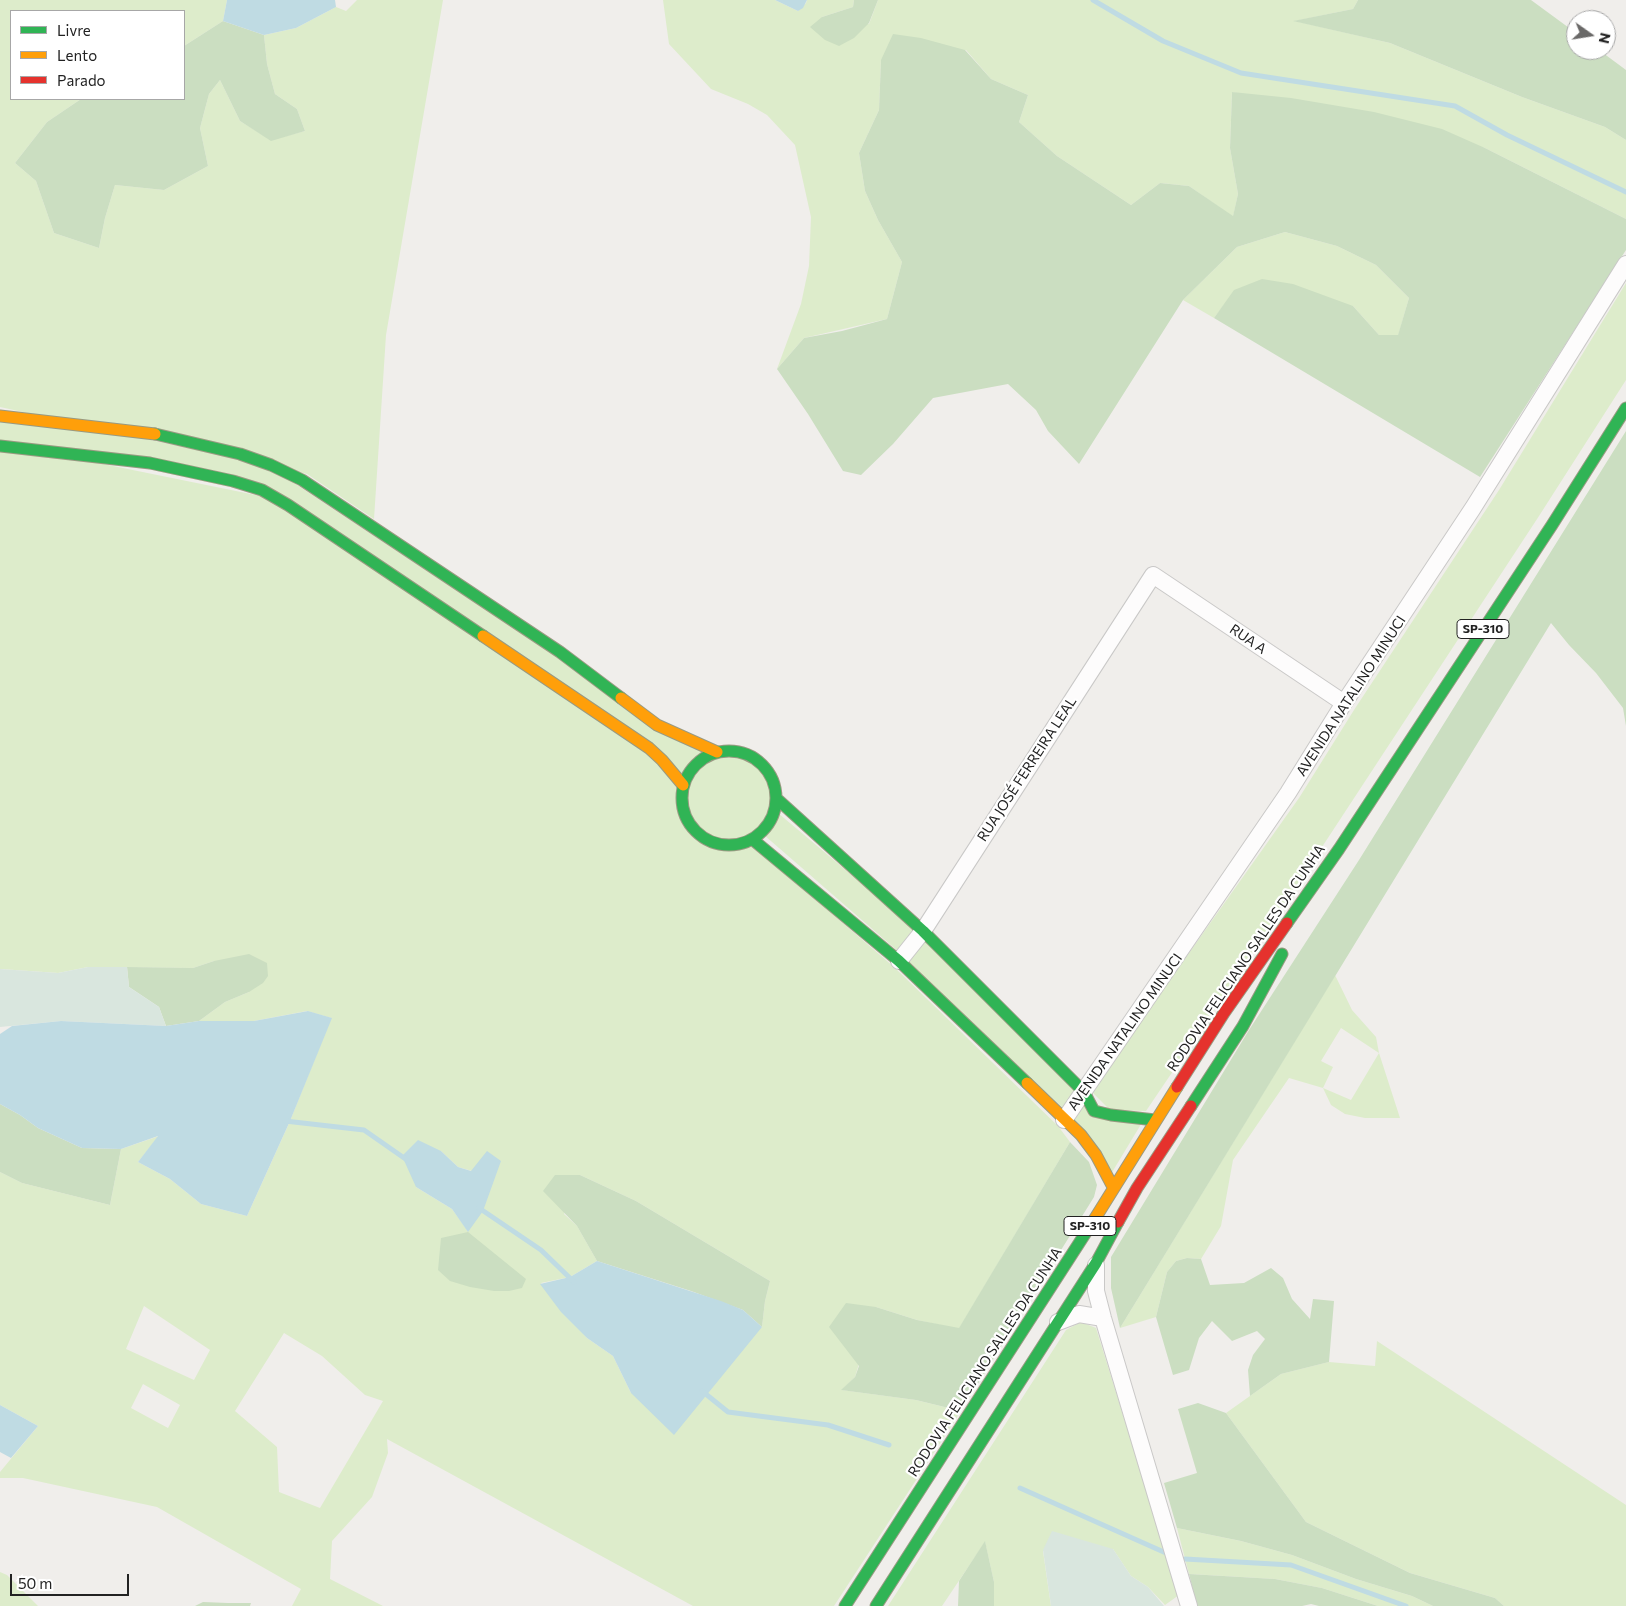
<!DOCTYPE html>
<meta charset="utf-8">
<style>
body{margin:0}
#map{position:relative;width:1626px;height:1606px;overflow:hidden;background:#f0eeeb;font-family:Commissioner,sans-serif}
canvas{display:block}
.legend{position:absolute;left:10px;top:10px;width:175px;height:90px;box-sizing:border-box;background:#fff;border:1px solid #a7a7a7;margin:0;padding:6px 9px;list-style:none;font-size:15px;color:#222}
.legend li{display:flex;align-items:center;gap:10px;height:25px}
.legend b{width:25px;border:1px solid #a7a7a7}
.north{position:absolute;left:1566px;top:10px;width:50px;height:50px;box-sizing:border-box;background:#fff;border:1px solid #a7a7a7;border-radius:50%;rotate:103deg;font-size:14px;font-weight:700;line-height:20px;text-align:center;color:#222}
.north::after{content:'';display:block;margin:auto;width:18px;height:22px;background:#6a6968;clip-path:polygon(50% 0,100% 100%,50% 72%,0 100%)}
.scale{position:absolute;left:10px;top:1574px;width:119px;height:22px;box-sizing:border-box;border:2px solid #222;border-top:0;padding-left:6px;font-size:15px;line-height:18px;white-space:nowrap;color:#222;-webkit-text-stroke:4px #fff;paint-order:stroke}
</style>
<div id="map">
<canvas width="1626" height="1606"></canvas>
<ul class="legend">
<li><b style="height:6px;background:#30b455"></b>Livre</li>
<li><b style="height:6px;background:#ff9f0a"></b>Lento</li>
<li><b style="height:6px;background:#e5322d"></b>Parado</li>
</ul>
<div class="north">N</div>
<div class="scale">50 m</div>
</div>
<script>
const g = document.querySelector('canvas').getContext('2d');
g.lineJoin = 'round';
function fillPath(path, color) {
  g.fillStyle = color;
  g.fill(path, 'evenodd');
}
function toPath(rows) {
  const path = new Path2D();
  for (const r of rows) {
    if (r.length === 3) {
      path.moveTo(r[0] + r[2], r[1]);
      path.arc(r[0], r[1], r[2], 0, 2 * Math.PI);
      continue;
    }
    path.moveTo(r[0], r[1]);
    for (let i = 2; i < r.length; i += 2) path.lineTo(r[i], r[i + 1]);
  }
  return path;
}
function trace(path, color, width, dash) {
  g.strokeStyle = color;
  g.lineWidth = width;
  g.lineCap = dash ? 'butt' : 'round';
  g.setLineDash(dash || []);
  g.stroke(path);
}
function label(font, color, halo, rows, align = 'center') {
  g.font = font + ' Commissioner,sans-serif';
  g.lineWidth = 4.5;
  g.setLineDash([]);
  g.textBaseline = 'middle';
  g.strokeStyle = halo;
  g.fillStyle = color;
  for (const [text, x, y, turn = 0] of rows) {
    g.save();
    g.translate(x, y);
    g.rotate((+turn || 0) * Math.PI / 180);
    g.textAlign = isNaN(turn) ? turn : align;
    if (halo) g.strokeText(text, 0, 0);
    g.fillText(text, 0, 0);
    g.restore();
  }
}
const grass = toPath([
 [0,0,227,0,223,21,184,46,184,11,11,11,11,99,81,99,47,122,15,163,36,181,54,233,99,248,105,218,115,185,164,190,208,166,200,128,209,94,220,80,240,121,271,140,305,131,297,109,275,94,267,64,264,35,296,28,336,7,346,11,357,0,443,0,386,335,374,519,307,474,0,407],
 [663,0,775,0,798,11,806,3,807,0,854,0,853,7,822,17,869,24,878,0,1358,0,1353,9,1295,21,1390,43,1522,97,1605,127,1626,140,1626,219,1485,148,1232,92,1230,148,1238,194,1233,217,1189,186,1160,183,1131,205,1057,156,1019,122,1028,95,991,79,966,50,881,60,879,110,859,153,865,191,878,220,902,262,887,319,804,338,777,369,801,304,809,266,811,217,795,145,767,115,748,104,711,89,669,44],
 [1285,232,1337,246,1376,265,1409,298,1398,336,1379,335,1353,306,1224,305,1214,318,1183,300,1237,247],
 [1626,283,1626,380,1539,516,1242,969,1146,1111,1110,1110,1091,1091,1299,798,1354,710,1499,490],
 [0,422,153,437,270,467,703,753,694,759,682,776,290,502,0,443],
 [0,451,148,469,261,494,648,753,679,786,678,807,681,818,693,835,711,846,721,848,741,848,751,844,894,967,1058,1126,1070,1142,959,1329,917,1320,876,1307,855,1377,842,1390,916,1400,961,1411,834,1606,693,1606,387,1439,388,1453,372,1497,332,1541,330,1579,383,1606,292,1606,301,1589,157,1507,23,1478,0,1478,0,1472,38,1426,0,1405,0,1172,22,1183,110,1205,121,1149,159,1136,138,1162,170,1179,201,1204,247,1216,290,1121,331,1018,307,1011,254,1021,199,1021,225,1002,249,992,214,961,193,968,88,967,58,973,0,969],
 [441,1151,458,1167,472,1171,468,1231,452,1209,416,1187],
 [580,1175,636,1201,770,1281,765,1301,762,1327,631,1393,613,1356,587,1338,541,1283,570,1277,597,1261,577,1226,564,1214],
 [144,1306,210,1350,194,1380,126,1349],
 [284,1333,322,1356,365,1395,383,1401,320,1508,279,1492,277,1447,235,1411],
 [143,1384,180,1405,168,1428,131,1408],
 [729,797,43],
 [778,813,917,930,900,953,764,835,774,823],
 [921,937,1076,1090,1065,1110,905,963],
 [1335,975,1352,1010,1376,1037,1379,1053,1400,1118,1365,1118,1345,1114,1331,1105,1323,1088,1289,1078,1233,1160,1221,1226,1201,1259,1187,1258,1176,1261,1167,1272,1156,1317,1120,1328],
 [1341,1028,1379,1053,1351,1100,1323,1088,1333,1067,1321,1061],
 [1082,1099,1143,1121,1111,1174,1069,1121],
 [1081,1322,1096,1328,1179,1595,1165,1605,1148,1587,1131,1576,1113,1549,1043,1551,1051,1606,994,1606,994,1582,985,1542,942,1606,888,1606,1066,1330],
 [1377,1341,1626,1505,1626,1606,1504,1606,1495,1598,1410,1573,1306,1522,1226,1413,1281,1374,1329,1362,1375,1366],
 [1177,1528,1241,1541,1292,1555,1356,1579,1412,1596,1433,1606,1378,1606,1322,1588,1275,1579,1189,1574],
 [0,1572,7,1575,38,1606,0,1606]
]);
const forest = toPath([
 [854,0,878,0,869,23,854,38,839,46,825,40,810,27,822,17,853,7],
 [1358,0,1531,0,1576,33,1576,50,1599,50,1626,70,1626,140,1605,127,1522,97,1390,43,1293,21,1353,9],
 [223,21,264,35,267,64,275,94,297,109,305,131,271,141,240,121,220,80,209,94,200,128,208,166,164,190,115,185,105,218,99,248,54,233,36,181,15,163,47,122,81,99,184,99,184,46],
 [893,34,921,38,965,50,991,79,1028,95,1019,122,1057,156,1131,205,1160,183,1189,186,1233,216,1238,194,1230,148,1232,92,1291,98,1374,112,1442,129,1485,148,1626,219,1626,250,1480,477,1214,318,1234,290,1262,279,1293,284,1353,306,1379,335,1398,335,1409,298,1376,265,1337,246,1285,232,1237,247,1183,300,1079,464,1048,431,1036,410,1008,384,933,398,893,444,861,475,843,471,808,414,777,369,804,338,842,331,887,319,902,262,878,220,865,191,859,153,879,110,881,60],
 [1626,431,1626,726,1623,708,1596,673,1569,645,1551,623,1120,1328,1111,1288,1111,1257,1249,1030,1359,860],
 [249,954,267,963,268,976,263,983,249,992,225,1002,199,1021,166,1026,159,1007,129,987,127,967,193,968,214,961],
 [0,1104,20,1115,38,1128,82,1148,121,1149,110,1205,22,1183,0,1172],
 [1070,1142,1089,1162,1097,1185,1094,1197,961,1411,916,1400,841,1390,855,1377,859,1366,829,1327,846,1303,876,1307,917,1320,959,1328],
 [555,1175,580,1175,636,1201,770,1281,765,1301,762,1327,743,1310,691,1291,597,1261,577,1226,543,1191],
 [468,1232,526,1279,522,1288,509,1291,494,1291,470,1287,450,1281,438,1270,441,1238],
 [1187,1258,1201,1259,1210,1285,1244,1283,1271,1268,1283,1278,1292,1299,1310,1319,1313,1299,1334,1301,1329,1362,1281,1374,1250,1396,1248,1370,1253,1355,1265,1339,1257,1331,1232,1341,1212,1321,1199,1338,1189,1370,1173,1375,1156,1317,1167,1272,1176,1261],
 [1198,1403,1226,1413,1306,1522,1410,1573,1495,1598,1504,1606,1433,1606,1412,1596,1356,1579,1292,1555,1241,1541,1177,1528,1164,1483,1197,1473,1178,1409],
 [985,1541,994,1582,994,1606,958,1606,959,1581],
 [1189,1574,1275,1579,1322,1588,1378,1606,1319,1606,1311,1604,1302,1606,1197,1606],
 [203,1602,228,1603,251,1603,250,1606,195,1606]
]);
const wetland = toPath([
 [88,967,127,967,129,987,159,1007,166,1026,61,1021,0,1027,0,969,58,973],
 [1052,1531,1113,1549,1131,1576,1148,1587,1164,1606,1051,1606,1043,1550]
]);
const water = toPath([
 [227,0,335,0,336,7,296,28,264,35,223,21],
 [775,0,807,0,803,8,798,11],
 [308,1011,332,1018,290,1121,247,1216,201,1204,170,1179,138,1162,158,1136,121,1149,82,1148,38,1128,20,1115,0,1104,0,1034,12,1026,61,1021,166,1026,199,1021,254,1021],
 [418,1140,441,1151,458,1167,471,1171,487,1151,501,1161,483,1211,468,1232,452,1209,416,1187,402,1156],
 [597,1261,721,1301,743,1310,762,1327,674,1435,631,1393,613,1356,587,1338,561,1312,540,1284,570,1277],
 [0,1405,38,1426,11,1458,0,1452]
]);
const stream = toPath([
 [1093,0,1163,41,1241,73,1455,106,1507,135,1626,192],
 [285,1121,364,1130,407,1160],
 [479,1208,541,1250,574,1282],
 [702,1391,728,1412,828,1425,889,1445],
 [1020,1488,1166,1553],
 [1185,1559,1291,1565,1406,1606]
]);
const street = toPath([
 [899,961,923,931,1153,575,1344,703],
 [1064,1120,1288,793,1344,703,1473,508,1626,264],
 [1096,1265,1096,1291,1103,1318,1189,1606],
 [1058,1322,1079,1314,1103,1318]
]);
const fast = toPath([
 [155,434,240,454,271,465,302,480,560,652,621,698],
 [0,446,150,463,233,481,262,490,288,505,483,636],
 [729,798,47],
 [776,798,923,931,1084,1092,1094,1111,1111,1115,1155,1120],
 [752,839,899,961,1027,1083],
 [1287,923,1339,849,1552,525,1626,408],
 [1191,1106,1243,1026,1282,954],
 [845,1606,1094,1220],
 [876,1606,1096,1263,1118,1222]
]);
const slow = toPath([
 [0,416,155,434],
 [483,636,649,748,662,760,683,785],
 [621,698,657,725,717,752],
 [1027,1083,1081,1135,1096,1155,1113,1187],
 [1094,1220,1177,1087]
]);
const jam = toPath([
 [1177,1087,1224,1013,1287,923],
 [1118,1222,1137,1188,1191,1106]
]);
const shields = [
 [1483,629,52],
 [1090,1226,52]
];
const shieldNames = [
 ["SP-310",1483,629],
 ["SP-310",1090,1226]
];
const streetNames = [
 ["RUA A",1248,639,34],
 ["AVENIDA NATALINO MINUCI",1351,696,-57],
 ["RUA JOSÉ FERREIRA LEAL",1027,769,-57],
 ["RODOVIA FELICIANO SALLES DA CUNHA",1246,958,-56],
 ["AVENIDA NATALINO MINUCI",1125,1032,-55],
 ["RODOVIA FELICIANO SALLES DA CUNHA",985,1362,-57]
];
fillPath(grass, '#ddeccb');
fillPath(forest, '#cbdec1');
fillPath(wetland, '#d9e6de');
fillPath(water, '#bfdbe3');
trace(stream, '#bfdbe3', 5);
trace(street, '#c9c8c7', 18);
trace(fast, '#999a82', 13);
trace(slow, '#999a82', 13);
trace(jam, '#999a82', 13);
trace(street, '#fdfcfc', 16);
trace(fast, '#30b455', 11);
trace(slow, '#ff9f0a', 11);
trace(jam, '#e5322d', 11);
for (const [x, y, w] of shields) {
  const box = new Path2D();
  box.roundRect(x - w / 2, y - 9.5, w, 19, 4);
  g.fillStyle = '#fff';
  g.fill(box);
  trace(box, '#222', 1);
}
label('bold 12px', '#222', null, shieldNames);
label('14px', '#222', '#fff', streetNames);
</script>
